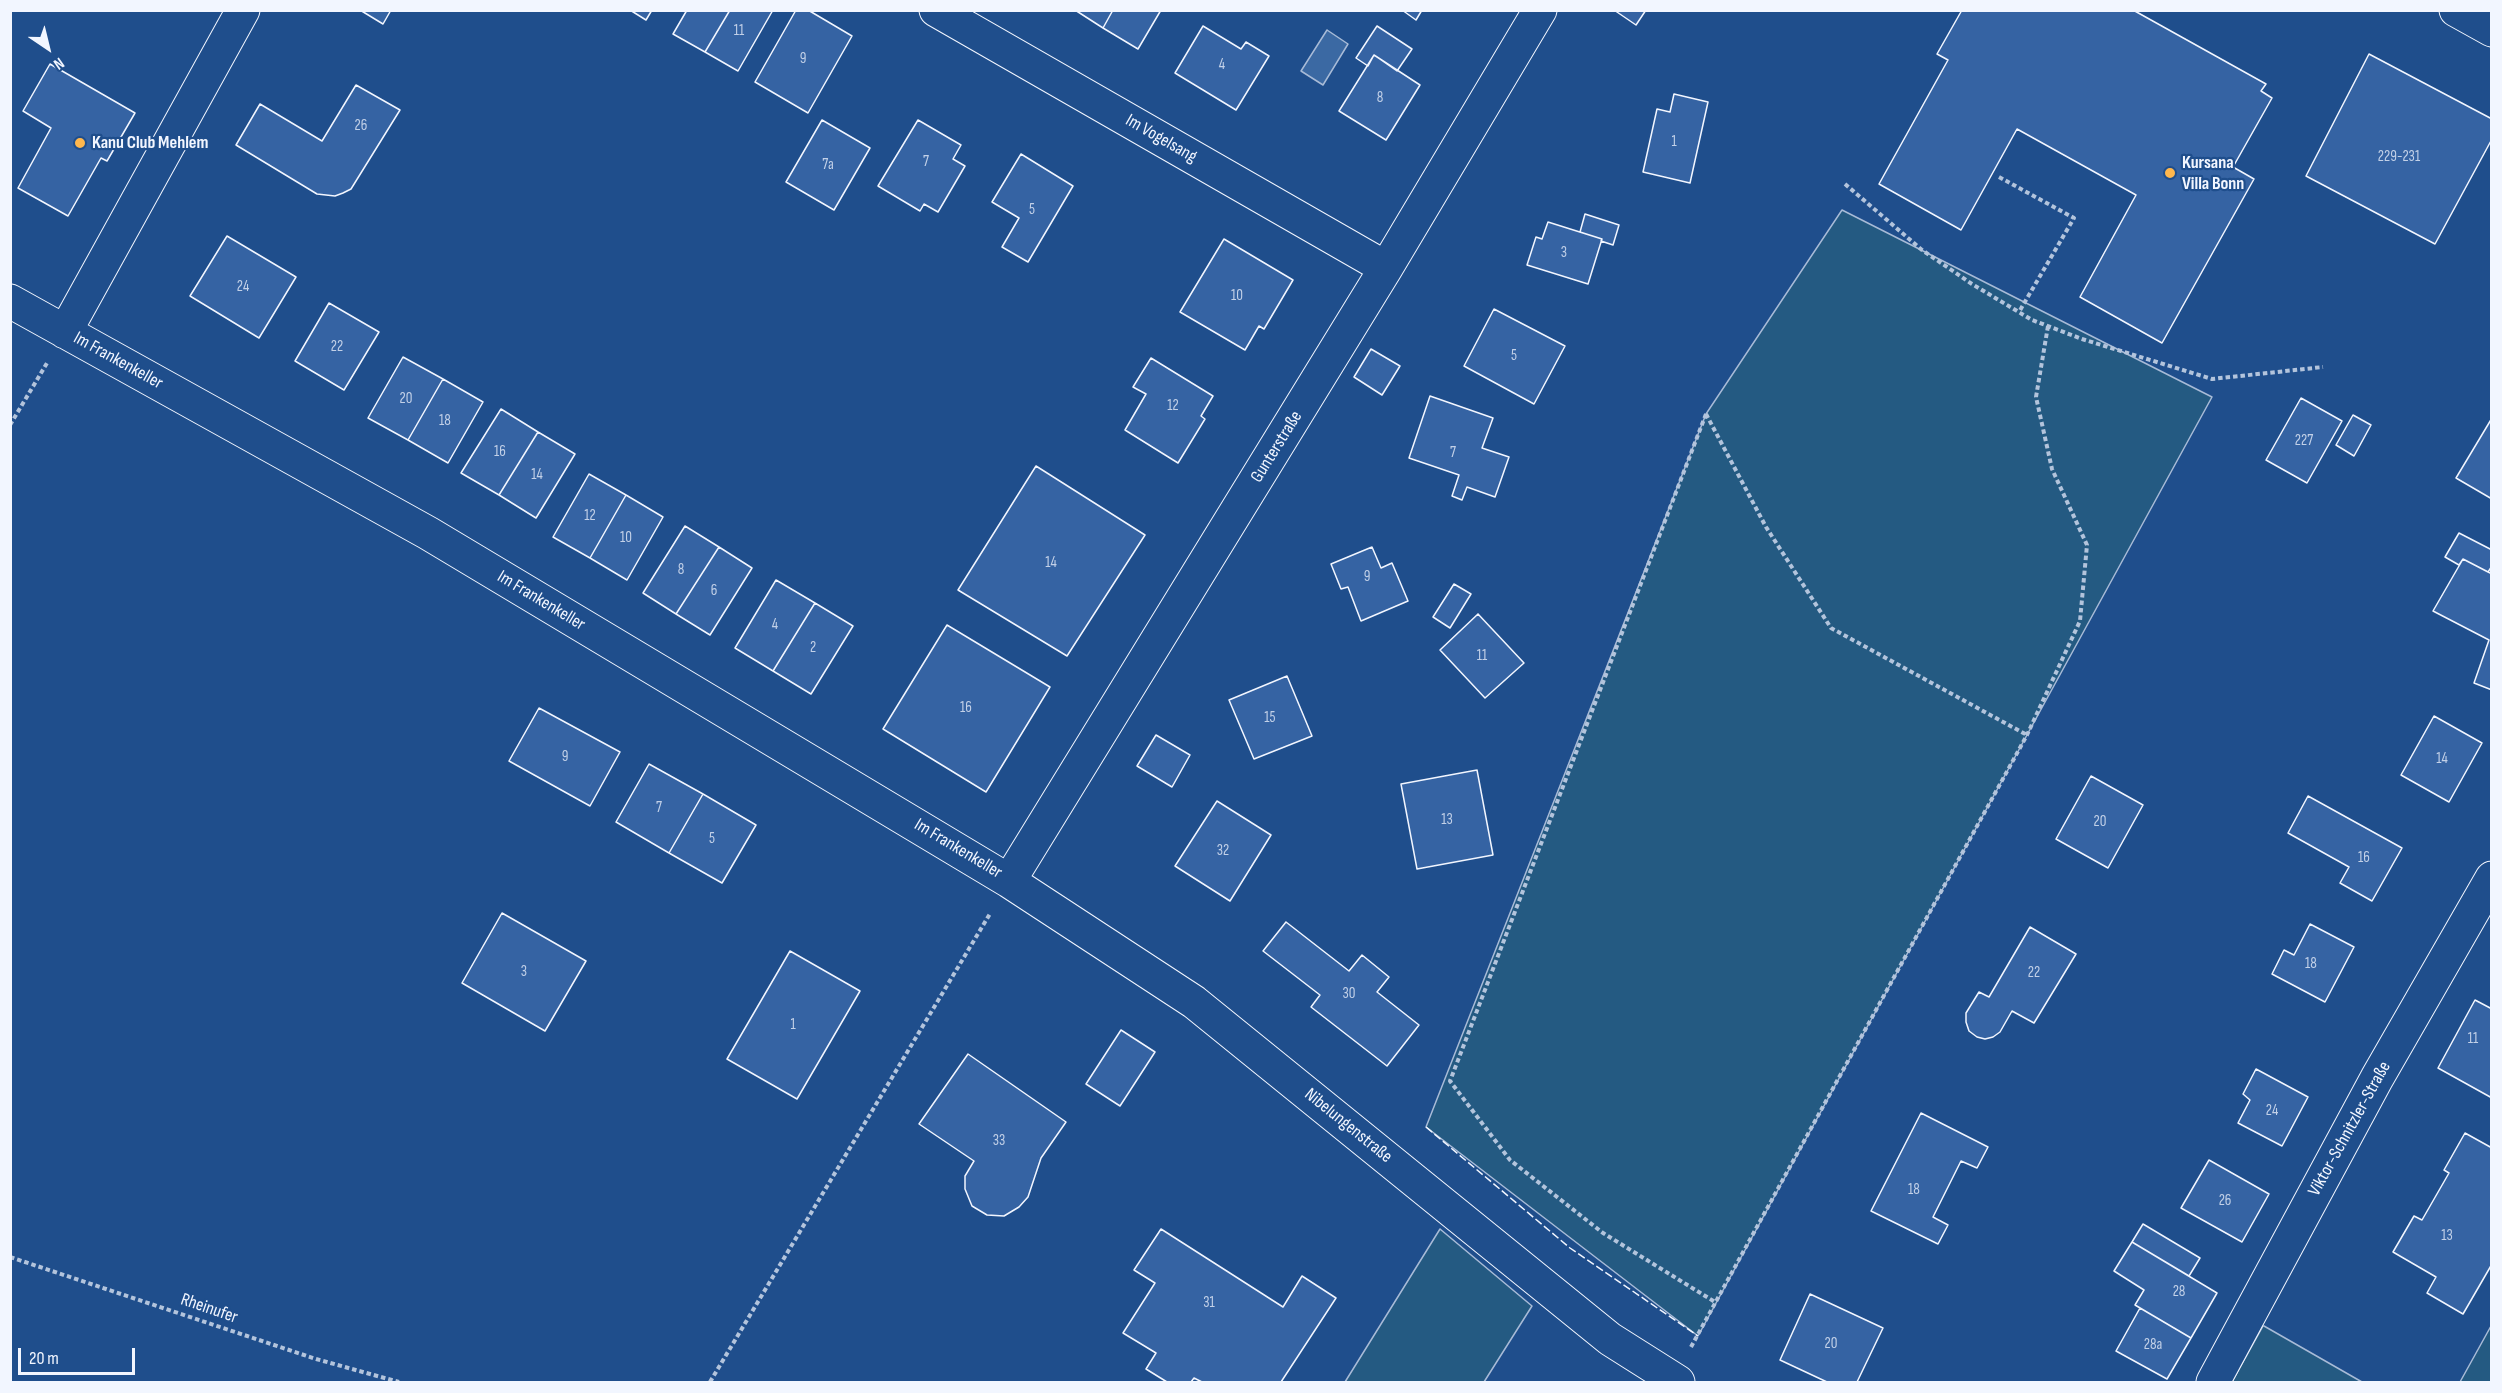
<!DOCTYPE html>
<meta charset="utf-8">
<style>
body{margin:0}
#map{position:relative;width:2502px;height:1393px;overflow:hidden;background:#1f4e8c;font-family:"Sofia Sans Condensed",sans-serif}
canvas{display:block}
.frame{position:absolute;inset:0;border:12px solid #f2f6ff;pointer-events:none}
.north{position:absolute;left:18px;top:18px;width:60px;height:60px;-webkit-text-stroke:4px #1f4e8c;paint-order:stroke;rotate:145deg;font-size:16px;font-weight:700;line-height:24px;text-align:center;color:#f2f6ff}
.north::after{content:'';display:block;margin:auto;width:21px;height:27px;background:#f2f6ff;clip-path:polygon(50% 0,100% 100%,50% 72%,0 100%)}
.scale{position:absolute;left:18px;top:1348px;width:117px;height:27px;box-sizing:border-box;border:3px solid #f2f6ff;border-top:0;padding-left:8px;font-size:18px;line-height:21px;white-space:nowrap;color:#f2f6ff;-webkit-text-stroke:4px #1f4e8c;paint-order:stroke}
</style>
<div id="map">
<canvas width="2502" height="1393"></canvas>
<div class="frame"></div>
<div class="north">N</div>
<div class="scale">20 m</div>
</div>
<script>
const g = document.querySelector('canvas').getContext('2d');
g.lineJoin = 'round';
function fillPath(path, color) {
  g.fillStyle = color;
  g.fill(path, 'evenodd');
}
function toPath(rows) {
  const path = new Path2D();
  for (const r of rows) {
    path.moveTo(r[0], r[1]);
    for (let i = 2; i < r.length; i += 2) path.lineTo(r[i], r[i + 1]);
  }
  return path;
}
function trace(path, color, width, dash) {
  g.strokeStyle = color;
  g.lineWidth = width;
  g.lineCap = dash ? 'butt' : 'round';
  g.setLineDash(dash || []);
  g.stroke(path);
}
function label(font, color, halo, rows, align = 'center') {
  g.font = font + ' "Sofia Sans Condensed",sans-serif';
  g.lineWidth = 4.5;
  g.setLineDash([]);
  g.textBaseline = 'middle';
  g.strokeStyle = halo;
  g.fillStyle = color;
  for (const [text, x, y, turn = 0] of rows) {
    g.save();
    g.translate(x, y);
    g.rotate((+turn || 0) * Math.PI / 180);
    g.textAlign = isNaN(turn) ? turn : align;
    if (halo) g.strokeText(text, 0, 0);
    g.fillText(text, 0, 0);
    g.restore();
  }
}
const green = toPath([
 [1842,210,2212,397,1698,1336,1426,1127,1706,414,1842,210],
 [1440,1229,1532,1306,1484,1382,1345,1382,1440,1229],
 [2263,1326,2264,1326,2362,1382,2232,1382,2263,1326],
 [2491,1326,2491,1382,2460,1382,2491,1326]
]);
const water = toPath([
 [1327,30,1348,44,1323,85,1301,71,1327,30]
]);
const building = toPath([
 [360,10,391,10,383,24,360,10],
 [630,10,652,10,646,20,630,10],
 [687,10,730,10,705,52,673,34,687,10],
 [730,10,773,10,738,71,705,52,730,10],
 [796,10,808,10,852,36,808,113,755,82,796,10],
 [1075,10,1113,10,1103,28,1075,10],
 [1113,10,1161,10,1138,49,1103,28,1113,10],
 [1402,10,1422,10,1416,20,1402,10],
 [1614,10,1646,10,1636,25,1614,10],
 [1962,10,2133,10,2266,84,2261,91,2272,98,2233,167,2254,179,2162,343,2080,297,2136,195,2017,129,1961,230,1879,184,1948,60,1937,54,1962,10],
 [1203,26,1241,49,1246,42,1269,56,1236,110,1175,73,1203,26],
 [1377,26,1412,49,1397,71,1374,55,1368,66,1356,58,1377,26],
 [2369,54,2492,119,2492,139,2435,244,2306,176,2369,54],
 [1374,55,1420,85,1386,140,1339,111,1374,55],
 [50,64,135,113,107,161,101,158,68,216,18,188,51,128,23,111,50,64],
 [356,85,400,110,351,189,343,193,335,196,317,194,236,145,260,104,322,141,356,85],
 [1674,94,1708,102,1690,183,1643,172,1657,109,1670,112,1674,94],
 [822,120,870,148,834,210,786,182,822,120],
 [918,120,961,145,953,159,965,166,938,212,924,204,920,211,878,186,918,120],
 [1021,154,1073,186,1028,262,1002,247,1019,218,992,202,1021,154],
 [1585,214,1619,225,1613,245,1601,241,1602,239,1580,232,1585,214],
 [1548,222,1602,239,1588,284,1527,265,1536,237,1542,239,1548,222],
 [227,236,296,277,259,338,190,296,227,236],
 [1224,239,1293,280,1264,329,1259,326,1245,350,1180,312,1224,239],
 [329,303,379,332,344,390,295,361,329,303],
 [1494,309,1565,346,1534,404,1464,366,1494,309],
 [1371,349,1400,366,1382,395,1354,377,1371,349],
 [403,357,443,379,408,440,368,418,403,357],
 [1151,358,1213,396,1201,416,1205,419,1178,463,1125,430,1146,394,1133,387,1151,358],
 [443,379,483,402,448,463,408,440,443,379],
 [1430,396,1493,418,1482,448,1509,457,1495,497,1467,487,1462,500,1452,496,1459,475,1409,458,1430,396],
 [2301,398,2342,421,2307,483,2266,460,2301,398],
 [501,409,538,432,499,495,461,473,501,409],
 [2353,415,2371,425,2354,456,2336,445,2353,415],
 [2492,418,2492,499,2456,478,2492,418],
 [538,432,575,454,536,518,499,495,538,432],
 [1036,466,1145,535,1067,656,958,590,1036,466],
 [589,474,626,495,590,558,553,537,589,474],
 [626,495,663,517,627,580,590,558,626,495],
 [685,526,719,547,676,614,643,593,685,526],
 [2459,533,2492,550,2492,566,2488,572,2463,559,2459,565,2445,557,2459,533],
 [719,547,752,568,710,635,676,614,719,547],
 [1372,547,1381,568,1392,563,1408,601,1361,621,1348,587,1341,589,1331,564,1372,547],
 [2463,559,2492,574,2492,690,2474,683,2489,640,2433,611,2463,559],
 [776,580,815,603,773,671,735,648,776,580],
 [1454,584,1471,594,1450,628,1433,617,1454,584],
 [815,603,853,626,811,694,773,671,815,603],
 [1478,614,1524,663,1485,698,1440,650,1478,614],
 [947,625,1050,687,986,792,883,729,947,625],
 [1287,676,1312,736,1254,759,1229,700,1287,676],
 [539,708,620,752,590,806,509,761,539,708],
 [2434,716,2482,743,2449,802,2401,775,2434,716],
 [1156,735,1190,755,1172,787,1137,766,1156,735],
 [649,764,703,794,669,853,616,822,649,764],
 [1477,770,1493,855,1417,869,1401,784,1477,770],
 [2091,776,2143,805,2108,868,2056,839,2091,776],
 [703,794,756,825,722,883,669,853,703,794],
 [2308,796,2402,848,2372,901,2340,883,2349,867,2288,833,2308,796],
 [1217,801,1271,835,1230,901,1175,866,1217,801],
 [502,913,586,961,545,1031,462,983,502,913],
 [1286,922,1349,971,1362,955,1389,977,1377,992,1419,1025,1387,1066,1311,1007,1320,995,1263,951,1286,922],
 [2310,924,2354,947,2325,1002,2272,974,2284,950,2294,955,2310,924],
 [2030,927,2076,954,2034,1023,2012,1011,2000,1032,1993,1037,1985,1039,1977,1037,1969,1031,1966,1022,1966,1013,1979,992,1989,997,2030,927],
 [790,951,860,991,797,1099,727,1059,790,951],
 [2475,1000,2492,1009,2492,1098,2438,1068,2475,1000],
 [1121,1030,1155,1052,1120,1106,1086,1084,1121,1030],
 [968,1054,1066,1122,1041,1158,1028,1197,1019,1207,1004,1216,987,1215,972,1206,965,1189,965,1176,974,1161,919,1124,968,1054],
 [2256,1069,2308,1097,2282,1146,2238,1123,2250,1100,2243,1094,2256,1069],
 [1921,1113,1988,1147,1977,1168,1961,1161,1933,1217,1948,1225,1938,1244,1871,1211,1921,1113],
 [2465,1133,2492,1148,2492,1264,2463,1314,2427,1293,2436,1277,2393,1252,2414,1216,2422,1220,2449,1173,2444,1170,2465,1133],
 [2209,1160,2269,1194,2242,1242,2181,1208,2209,1160],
 [2143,1224,2200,1258,2189,1276,2132,1242,2143,1224],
 [1161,1229,1283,1307,1302,1276,1336,1298,1281,1382,1202,1382,1194,1378,1191,1382,1167,1382,1146,1369,1156,1353,1123,1333,1155,1283,1134,1270,1161,1229],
 [2132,1242,2217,1293,2191,1338,2135,1305,2144,1290,2114,1271,2132,1242],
 [1810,1294,1883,1328,1857,1382,1827,1382,1780,1360,1810,1294],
 [2140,1308,2191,1338,2167,1379,2116,1351,2140,1308]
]);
const path = toPath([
 [1999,177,2074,218,2019,312],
 [1845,184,1922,250,1972,284,2032,320,2082,339,2212,379,2323,367],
 [1706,414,1450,1081,1510,1160,1603,1233,1715,1302],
 [1706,414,1766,527,1831,628,2027,735],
 [10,425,47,363],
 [10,1257,316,1359,399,1382],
 [1691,1347,2027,735,2080,621,2087,545,2052,469,2036,397,2048,326],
 [710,1382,991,912]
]);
const minor = toPath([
 [936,10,1386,268],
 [2456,10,2492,30],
 [10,301,428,533,1009,881,1194,1002,1610,1339,1678,1382],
 [65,332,243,10],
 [1009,881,1386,268,1540,10],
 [2213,1382,2377,1078,2492,878]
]);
const fence = toPath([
 [1426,1127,1570,1248,1698,1336]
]);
const markers = [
 [80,143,6,"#ffb74d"],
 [2170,173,6,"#ffb74d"]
];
const numberNames = [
 ["11",739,31],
 ["9",803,59],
 ["4",1222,65],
 ["8",1380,98],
 ["26",361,126],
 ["1",1674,142],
 ["229-231",2399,157],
 ["7",926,162],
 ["7a",828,165],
 ["5",1032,210],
 ["3",1564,253],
 ["24",243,287],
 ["10",1237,296],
 ["22",337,347],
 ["5",1514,356],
 ["20",406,399],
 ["12",1173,406],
 ["18",445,421],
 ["227",2304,441],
 ["16",500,452],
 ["7",1453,453],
 ["14",537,475],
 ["12",590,516],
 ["10",626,538],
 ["14",1051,563],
 ["8",681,570],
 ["9",1367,577],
 ["6",714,591],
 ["4",775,625],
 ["2",813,648],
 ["11",1482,656],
 ["16",966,708],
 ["15",1270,718],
 ["9",565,757],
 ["14",2442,759],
 ["7",659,808],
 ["13",1447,820],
 ["20",2100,822],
 ["5",712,839],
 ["32",1223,851],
 ["16",2364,858],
 ["18",2311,964],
 ["3",524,972],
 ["22",2034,973],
 ["30",1349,994],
 ["1",793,1025],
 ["11",2473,1039],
 ["24",2272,1111],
 ["33",999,1141],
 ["18",1914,1190],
 ["26",2225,1201],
 ["13",2447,1236],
 ["28",2179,1292],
 ["31",1209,1303],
 ["20",1831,1344],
 ["28a",2153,1345]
];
const streetNames = [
 ["Im Vogelsang",1161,139,30],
 ["Im Frankenkeller",118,361,29],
 ["Gunterstraße",1277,447,-58],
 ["Im Frankenkeller",541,601,31],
 ["Im Frankenkeller",958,849,31],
 ["Nibelungenstraße",1348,1126,39],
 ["Viktor-Schnitzler-Straße",2350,1129,-61],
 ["Rheinufer",209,1309,19]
];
const poiNames = [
 ["Kanu Club Mehlem",92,143],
 ["Kursana",2182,163],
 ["Villa Bonn",2182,184]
];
fillPath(green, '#245a82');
trace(green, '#a8bbd7', 1.5);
fillPath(water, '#3b69a3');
trace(water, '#a8bbd7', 1.5);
fillPath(building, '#3563a3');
trace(building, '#f2f6ff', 1.5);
trace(minor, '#f2f6ff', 35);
trace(path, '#b3c4dc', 4, [4.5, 3]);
trace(minor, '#1f4e8c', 33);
trace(fence, '#f2f6ff', 1.5, [8, 3]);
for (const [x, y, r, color] of markers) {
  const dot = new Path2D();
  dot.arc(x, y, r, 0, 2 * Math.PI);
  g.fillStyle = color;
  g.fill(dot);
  trace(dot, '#1f4e8c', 2);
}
label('15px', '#c3d1e8', null, numberNames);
label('18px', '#f2f6ff', '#1f4e8c', streetNames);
label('bold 18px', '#f2f6ff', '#1f4e8c', poiNames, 'left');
</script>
